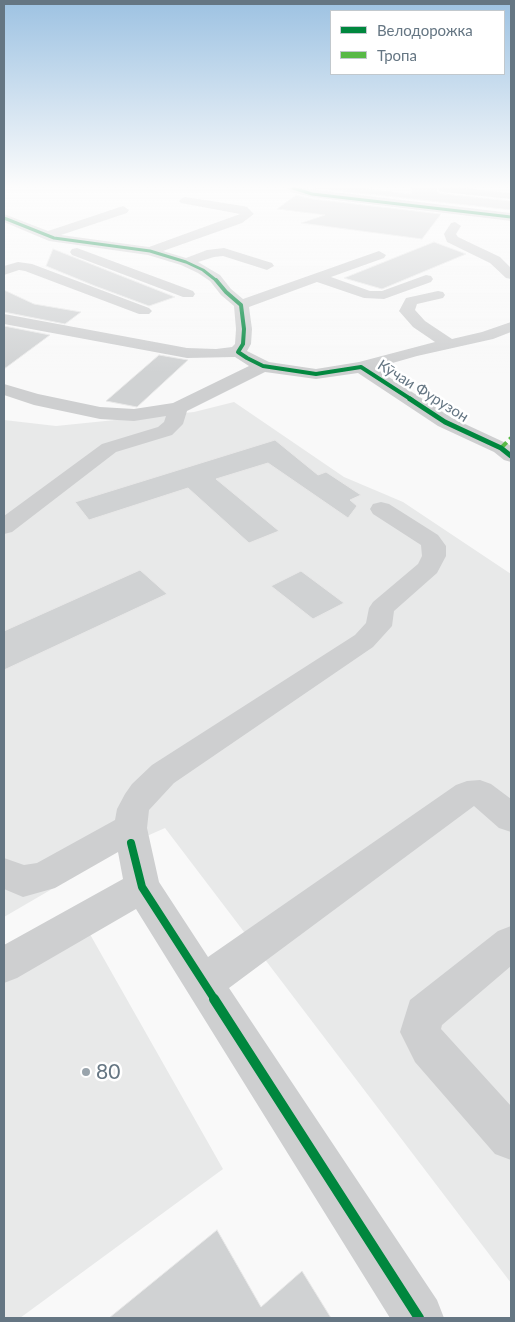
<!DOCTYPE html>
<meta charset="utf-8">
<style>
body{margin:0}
#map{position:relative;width:515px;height:1322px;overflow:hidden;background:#f9f9f9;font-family:Lato,sans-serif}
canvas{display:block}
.frame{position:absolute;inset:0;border:5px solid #657683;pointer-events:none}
.legend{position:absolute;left:330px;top:10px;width:175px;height:65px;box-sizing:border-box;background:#fff;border:1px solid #c1c8cd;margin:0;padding:6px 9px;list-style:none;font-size:15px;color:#657683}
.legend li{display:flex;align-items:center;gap:10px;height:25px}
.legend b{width:25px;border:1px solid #c1c8cd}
</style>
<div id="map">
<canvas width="515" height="1322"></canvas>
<div class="frame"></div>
<ul class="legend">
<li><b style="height:6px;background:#00873e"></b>Велодорожка</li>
<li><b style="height:6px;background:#58b947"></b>Тропа</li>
</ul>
</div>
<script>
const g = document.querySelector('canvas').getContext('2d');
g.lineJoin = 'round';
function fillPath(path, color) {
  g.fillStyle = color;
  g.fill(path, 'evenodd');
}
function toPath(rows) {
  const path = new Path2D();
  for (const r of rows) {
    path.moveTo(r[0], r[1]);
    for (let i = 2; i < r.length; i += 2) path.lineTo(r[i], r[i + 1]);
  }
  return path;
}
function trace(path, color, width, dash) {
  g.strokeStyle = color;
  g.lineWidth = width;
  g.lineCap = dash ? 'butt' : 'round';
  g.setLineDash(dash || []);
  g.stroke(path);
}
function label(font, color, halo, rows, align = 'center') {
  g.font = font + ' Lato,sans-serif';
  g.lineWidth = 5;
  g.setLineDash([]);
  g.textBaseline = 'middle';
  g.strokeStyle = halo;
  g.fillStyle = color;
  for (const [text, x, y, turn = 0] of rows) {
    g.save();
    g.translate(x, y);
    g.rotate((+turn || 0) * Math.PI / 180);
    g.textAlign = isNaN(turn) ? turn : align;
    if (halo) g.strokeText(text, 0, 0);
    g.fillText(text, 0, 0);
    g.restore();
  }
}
const built = toPath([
 [234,402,344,477,403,502,511,574,511,1283,165,828,131,843,4,917,4,420,56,426,194,412],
 [87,929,223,1169,20,1318,4,1318,4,975]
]);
const building = toPath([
 [314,188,360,188,411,194,412,188,436,188,437,192,443,194,511,201,511,210,314,188],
 [296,195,312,199,441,214,422,239,301,223,325,215,277,209,296,195],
 [434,242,466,254,382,289,344,278,434,242],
 [53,249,147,286,175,297,149,306,95,286,46,266,53,249],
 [4,290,34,304,81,312,65,324,4,312,4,290],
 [4,326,50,335,4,369,4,326],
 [159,355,188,360,137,407,106,401,159,355],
 [275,440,318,475,326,472,361,495,350,500,357,506,348,518,268,463,216,479,279,531,249,543,188,488,89,520,75,502,275,440],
 [140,570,167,594,4,670,4,631,140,570],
 [301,571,344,603,313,619,271,586,301,571],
 [217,1230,261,1307,302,1271,331,1318,109,1318,217,1230]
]);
const minor = toPath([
 [287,188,300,188,511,213,511,221,312,197,291,192,287,188],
 [438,188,464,188,511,193,511,199,443,192,439,191,438,188],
 [185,197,243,206,247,207,254,214,242,223,163,251,186,258,207,250,224,248,272,263,274,266,267,270,223,256,214,257,198,262,220,275,231,289,243,299,379,251,386,255,384,258,331,277,370,291,382,291,426,275,431,276,433,279,431,282,384,299,364,298,317,282,249,307,252,329,251,344,247,351,269,362,316,369,359,362,435,342,413,327,399,311,406,298,438,291,443,292,445,295,443,298,417,304,415,310,425,321,452,339,482,332,511,322,511,332,493,339,417,356,375,368,452,418,508,444,511,446,511,462,504,460,494,452,438,426,358,373,316,379,265,372,187,411,183,424,172,435,116,452,12,532,4,534,4,516,102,444,158,427,164,422,166,416,134,421,100,419,34,405,4,395,4,384,38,394,100,407,134,409,173,403,249,366,235,357,187,358,4,324,4,314,187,348,216,349,232,347,235,344,236,329,234,306,221,295,210,281,198,273,181,265,148,255,49,241,4,222,4,214,48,231,123,206,129,210,127,213,61,235,149,247,240,214,181,203,179,201,181,199,185,197],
 [455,222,461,226,456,234,458,237,500,257,511,268,511,279,506,278,490,263,447,242,444,234,451,223,455,222],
 [77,248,193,291,195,294,193,297,183,297,72,255,70,252,72,249,77,248],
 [18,262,32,264,149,308,152,311,149,314,139,314,25,271,19,270,4,275,4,266,18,262],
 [381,502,389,504,438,535,446,546,446,556,437,573,394,611,392,626,373,647,174,783,149,810,147,828,159,882,208,957,456,785,467,781,480,780,491,784,511,799,511,832,499,828,474,806,229,988,437,1300,444,1318,390,1318,136,909,17,978,4,983,4,945,123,879,118,852,55,888,23,897,4,889,4,858,24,865,37,863,115,820,117,809,125,794,132,784,152,765,355,635,366,623,369,608,373,602,418,564,422,556,421,545,373,514,370,509,373,504,381,502],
 [511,926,511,966,442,1025,441,1029,511,1106,511,1160,495,1154,415,1062,400,1032,410,1000,498,931,511,926]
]);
const quiet = toPath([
 [501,448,511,438]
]);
const cyclewayFar4 = toPath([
 [293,188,312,194,511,217],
 [4,218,54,238,150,251,186,262,203,270,217,281]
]);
const cyclewayFar3 = toPath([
 [216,280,226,292,241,305,244,329,243,344,238,352,247,358,263,366,316,374,361,367,412,400]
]);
const cyclewayFar2 = toPath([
 [410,399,445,422,501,448,511,456]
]);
const cyclewayFar1 = toPath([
 [131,843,142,887,215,1000]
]);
const cycleway = toPath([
 [214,999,419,1318]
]);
const markers = [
 [86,1072,5,"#99a4ac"]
];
const farStreetnames = [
 ["Кӯчаи Фурузон",423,391,32]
];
const nearPoinames = [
 ["80",96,1072]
];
fillPath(built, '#e8e9e9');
fillPath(building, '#d0d2d3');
trace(building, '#e8e8e8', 1);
fillPath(minor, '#cecfd0');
trace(quiet, '#58b947', 4, [8, 4]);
trace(cyclewayFar4, '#00873e', 3);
trace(cyclewayFar3, '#00873e', 4);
trace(cyclewayFar2, '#00873e', 5);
trace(cyclewayFar1, '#00873e', 8);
trace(cycleway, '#00873e', 10);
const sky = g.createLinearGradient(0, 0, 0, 373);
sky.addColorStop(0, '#9dc2e2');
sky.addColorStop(0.5, '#fcfcfc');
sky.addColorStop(1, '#fcfcfc00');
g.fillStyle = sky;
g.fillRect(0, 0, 515, 373);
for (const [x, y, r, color] of markers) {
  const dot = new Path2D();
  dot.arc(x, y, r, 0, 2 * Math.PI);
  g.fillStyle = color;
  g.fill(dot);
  trace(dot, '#fff', 2);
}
label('15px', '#657683', '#fff', farStreetnames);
label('21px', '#657683', '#fff', nearPoinames, 'left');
</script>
